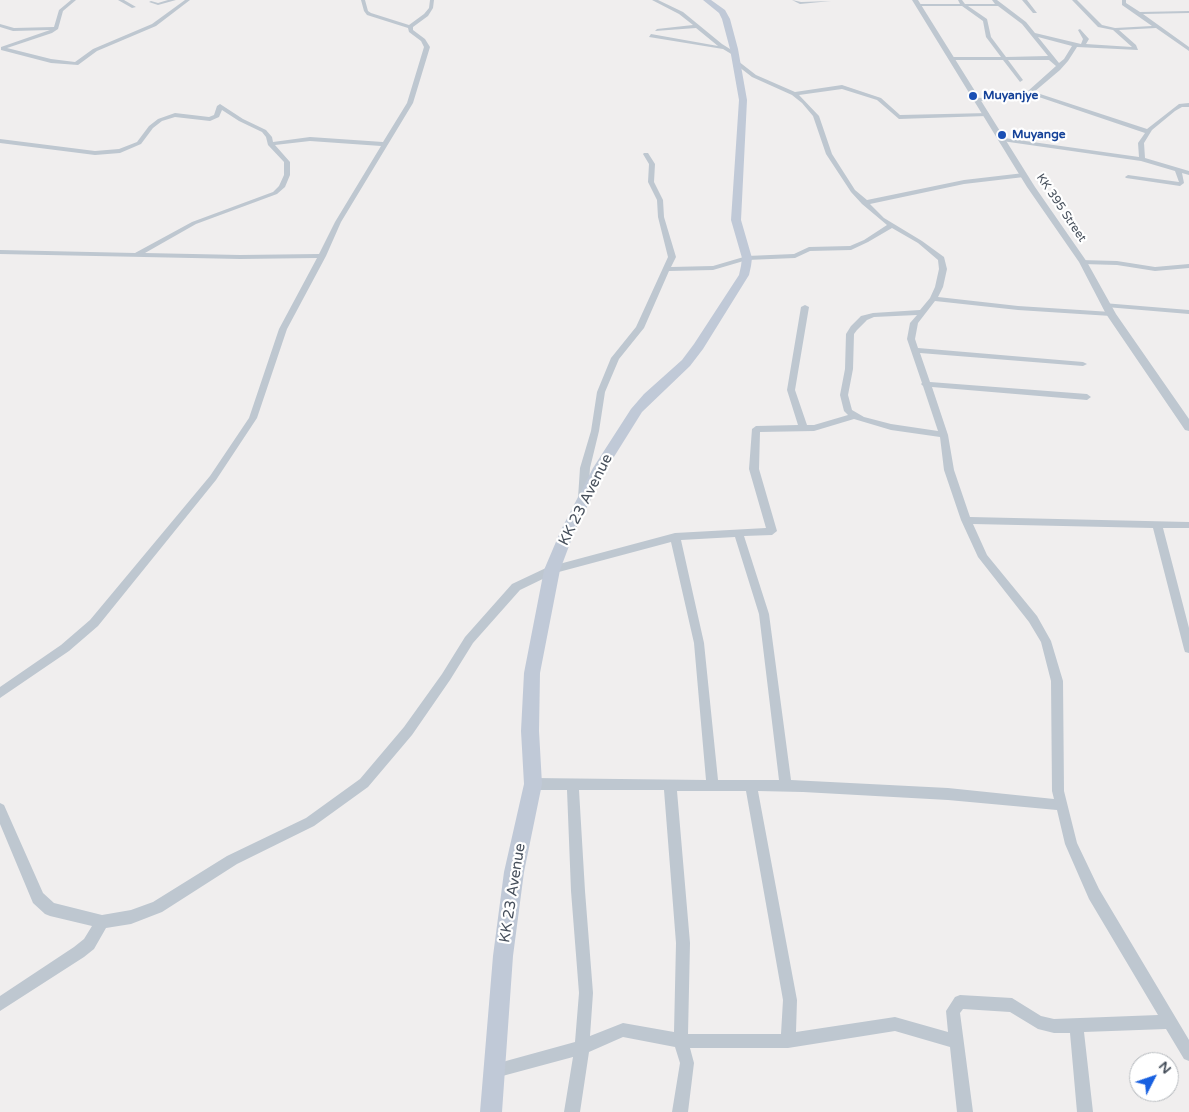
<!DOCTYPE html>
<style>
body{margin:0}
#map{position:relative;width:1189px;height:1112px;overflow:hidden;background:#f0eeee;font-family:"Varela Round",sans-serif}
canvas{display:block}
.north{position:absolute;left:1129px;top:1052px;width:50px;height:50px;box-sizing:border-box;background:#fff;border:1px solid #b5b9bd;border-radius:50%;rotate:49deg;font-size:14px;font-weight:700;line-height:20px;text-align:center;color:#464f5b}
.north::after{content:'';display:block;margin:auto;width:18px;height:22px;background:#1860e0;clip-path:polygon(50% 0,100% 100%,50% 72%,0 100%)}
</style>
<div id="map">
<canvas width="1189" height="1112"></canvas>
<div class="north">N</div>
</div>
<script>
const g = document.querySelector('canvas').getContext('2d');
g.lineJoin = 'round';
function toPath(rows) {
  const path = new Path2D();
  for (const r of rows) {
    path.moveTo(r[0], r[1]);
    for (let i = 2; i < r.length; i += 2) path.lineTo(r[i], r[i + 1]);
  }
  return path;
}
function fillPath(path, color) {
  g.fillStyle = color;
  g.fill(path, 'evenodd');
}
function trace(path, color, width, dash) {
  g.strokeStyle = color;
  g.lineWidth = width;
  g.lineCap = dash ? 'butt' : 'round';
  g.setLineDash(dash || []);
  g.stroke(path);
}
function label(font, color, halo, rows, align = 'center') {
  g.font = font + ' "Varela Round",sans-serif';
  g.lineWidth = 4.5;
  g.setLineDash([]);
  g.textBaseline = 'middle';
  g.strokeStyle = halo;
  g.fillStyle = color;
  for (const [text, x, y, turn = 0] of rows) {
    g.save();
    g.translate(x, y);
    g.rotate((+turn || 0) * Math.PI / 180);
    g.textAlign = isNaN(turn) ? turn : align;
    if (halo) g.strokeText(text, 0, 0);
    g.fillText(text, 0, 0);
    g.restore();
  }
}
const minor = toPath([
 [71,0,76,0,63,11,58,29,52,33,7,48,51,59,75,62,93,49,152,24,185,0,190,0,156,26,97,51,78,65,51,63,1,50,1,47,50,30,13,31,0,27,0,24,14,28,54,27,59,10,71,0],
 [118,0,124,0,136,7,132,8,118,0],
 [168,0,176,0,158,5,149,2,151,1,158,3,168,0],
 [361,0,365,0,368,11,371,13,409,25,424,14,429,8,430,0,434,0,433,8,428,16,413,27,413,30,425,39,430,47,413,103,341,222,326,256,287,329,257,418,216,480,98,626,69,651,0,698,0,687,61,645,90,620,210,476,249,418,279,329,317,258,240,259,0,254,0,250,135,253,192,222,273,192,279,186,284,175,284,162,268,145,266,137,262,132,239,121,222,110,219,117,210,121,175,117,162,121,153,128,141,144,120,153,95,155,0,143,0,139,95,151,119,149,137,142,149,126,158,119,175,113,209,117,214,115,217,106,220,104,243,119,266,130,272,137,273,142,310,137,383,142,407,103,424,47,421,41,409,32,408,28,367,15,364,11,361,0],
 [310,141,381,146,335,222,319,254,240,255,145,253,196,224,277,194,285,187,290,175,290,162,275,145,310,141],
 [652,0,658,0,683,12,722,44,738,54,733,55,723,49,649,37,651,34,718,46,696,28,655,31,657,29,693,25,679,14,652,0],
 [792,0,801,2,831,1,800,4,792,0],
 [958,0,962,0,965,4,995,4,992,0,997,0,1026,22,1035,33,1081,44,1083,39,1078,30,1080,29,1089,39,1086,44,1132,47,1113,30,1098,27,1072,0,1077,0,1102,25,1115,28,1152,26,1122,5,1122,0,1126,0,1126,3,1140,12,1189,11,1189,13,1143,14,1189,47,1189,51,1156,28,1119,30,1136,45,1138,50,1077,47,1068,61,1060,70,1034,92,1147,129,1179,104,1189,103,1189,107,1182,107,1175,111,1152,130,1144,143,1145,158,1189,171,1189,175,1182,173,1184,183,1180,186,1126,178,1125,177,1128,175,1179,182,1175,171,1141,161,1002,141,1002,139,1004,138,1139,157,1138,143,1145,133,1030,94,1011,100,977,101,977,99,979,98,1010,96,1028,91,1056,66,1049,60,1008,60,1023,80,1020,82,1003,60,950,60,949,59,952,57,1001,57,986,37,983,21,962,6,918,6,916,5,918,4,960,4,958,0],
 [968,6,998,6,1022,24,1048,56,1006,57,991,37,987,19,968,6],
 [1038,37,1072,46,1064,59,1059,63,1038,37],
 [1022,0,1027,0,1037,13,1033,13,1022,0],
 [734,61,738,61,756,75,795,92,842,85,881,98,900,115,989,113,989,115,987,116,899,119,877,100,842,89,799,95,819,116,832,154,855,190,867,200,964,180,1024,173,1027,175,1024,177,964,184,870,204,884,218,922,241,944,257,947,269,943,287,938,297,1018,306,1111,312,1115,314,1111,316,1018,310,935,301,918,323,915,339,918,348,1083,362,1087,364,1083,366,920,353,930,382,1087,394,1091,397,1087,400,932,387,948,435,954,470,970,517,1189,522,1189,528,1163,528,1189,628,1189,653,1185,652,1184,649,1153,528,973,524,987,555,1037,616,1051,641,1063,681,1064,791,1077,843,1099,889,1189,1040,1189,1061,1184,1059,1166,1029,1084,1032,1093,1112,1077,1112,1070,1033,1054,1033,1038,1029,1010,1012,963,1009,960,1013,973,1112,957,1112,950,1047,895,1031,788,1048,690,1048,694,1063,688,1112,672,1112,680,1063,675,1047,623,1037,589,1052,580,1112,564,1112,573,1057,495,1078,490,1076,488,1071,490,1066,495,1064,575,1042,579,993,571,891,567,790,533,790,529,788,527,784,529,780,533,778,706,780,694,643,671,542,555,573,520,590,473,643,450,680,412,735,368,787,314,826,237,864,162,912,131,924,106,928,94,949,84,957,0,1011,0,996,74,947,84,939,92,926,50,916,45,914,33,903,0,824,0,803,4,805,43,893,54,903,102,915,131,910,153,902,227,856,306,818,360,779,404,727,442,674,465,637,512,584,548,567,675,533,766,528,749,469,752,429,756,426,798,425,787,390,801,307,805,305,809,307,795,390,807,425,814,425,848,415,844,411,840,395,845,369,846,334,851,326,861,316,873,313,920,310,930,298,935,287,939,269,938,260,918,243,892,228,868,242,851,250,810,251,795,258,747,260,713,270,669,271,644,328,619,359,605,392,599,431,590,468,588,498,586,500,580,500,578,498,580,468,591,431,597,392,611,358,636,327,668,257,658,217,657,200,648,182,649,164,643,154,644,153,648,153,655,164,654,182,663,200,664,217,676,257,671,267,713,266,747,256,794,254,809,247,850,246,864,240,887,225,862,204,851,192,826,154,813,116,802,103,792,95,752,77,734,63,734,61],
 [917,315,910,323,907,339,922,383,921,384,923,386,938,431,891,424,864,417,852,410,848,395,853,369,854,334,857,330,867,320,874,317,917,315],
 [854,419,891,430,940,437,944,470,961,520,978,557,1029,622,1041,642,1051,681,1052,791,1054,799,948,788,791,780,769,614,744,536,772,535,777,531,759,469,760,432,814,431,854,419],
 [735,537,759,614,779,780,718,780,704,643,681,540,735,537],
 [579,790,664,790,676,943,674,1032,623,1023,590,1036,593,993,585,891,579,790],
 [677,791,746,791,783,1000,781,1034,688,1034,690,943,677,791],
 [758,791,803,792,948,800,1057,810,1065,844,1089,899,1158,1015,1054,1019,1041,1016,1012,998,960,995,955,997,946,1011,948,1032,895,1017,796,1032,797,1000,758,791],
 [1080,260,1117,261,1155,267,1189,264,1189,268,1155,271,1117,265,1083,264,1080,264,1080,260],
 [1103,303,1189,310,1189,314,1106,307,1102,305,1103,303]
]);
const tertiary = toPath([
 [912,0,918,0,1035,187,1087,262,1116,314,1189,419,1189,431,1185,430,1106,314,1079,262,1027,187,912,0]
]);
const secondary = toPath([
 [703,0,711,0,725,10,730,19,738,49,747,100,741,220,752,258,751,266,749,275,703,349,690,366,642,412,607,468,575,530,560,570,540,673,539,731,542,784,524,872,513,956,502,1112,480,1112,493,956,504,872,524,784,521,731,524,673,544,570,561,530,593,468,631,409,644,394,682,360,694,344,739,275,741,266,742,258,731,220,739,100,730,49,722,19,719,13,703,0]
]);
const markers = [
 [973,96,5,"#1a4fb4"],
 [1002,135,5,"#1a4fb4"]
];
const farTransitnames = [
 ["Muyanjye",983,96],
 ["Muyange",1012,135]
];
const farStreetnames = [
 ["KK 395 Street",1061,208,56]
];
const streetNames = [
 ["KK 23 Avenue",586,500,-63],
 ["KK 23 Avenue",513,893,-81]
];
fillPath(minor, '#bec7d0');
fillPath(tertiary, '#bec7d0');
fillPath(secondary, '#c0c9d7');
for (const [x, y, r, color] of markers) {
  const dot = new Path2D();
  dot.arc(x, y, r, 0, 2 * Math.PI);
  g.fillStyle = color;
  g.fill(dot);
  trace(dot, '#fff', 2);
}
label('bold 12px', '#164399', '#fff', farTransitnames, 'left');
label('12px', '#464f5b', '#fff', farStreetnames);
label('15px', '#464f5b', '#fff', streetNames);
</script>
